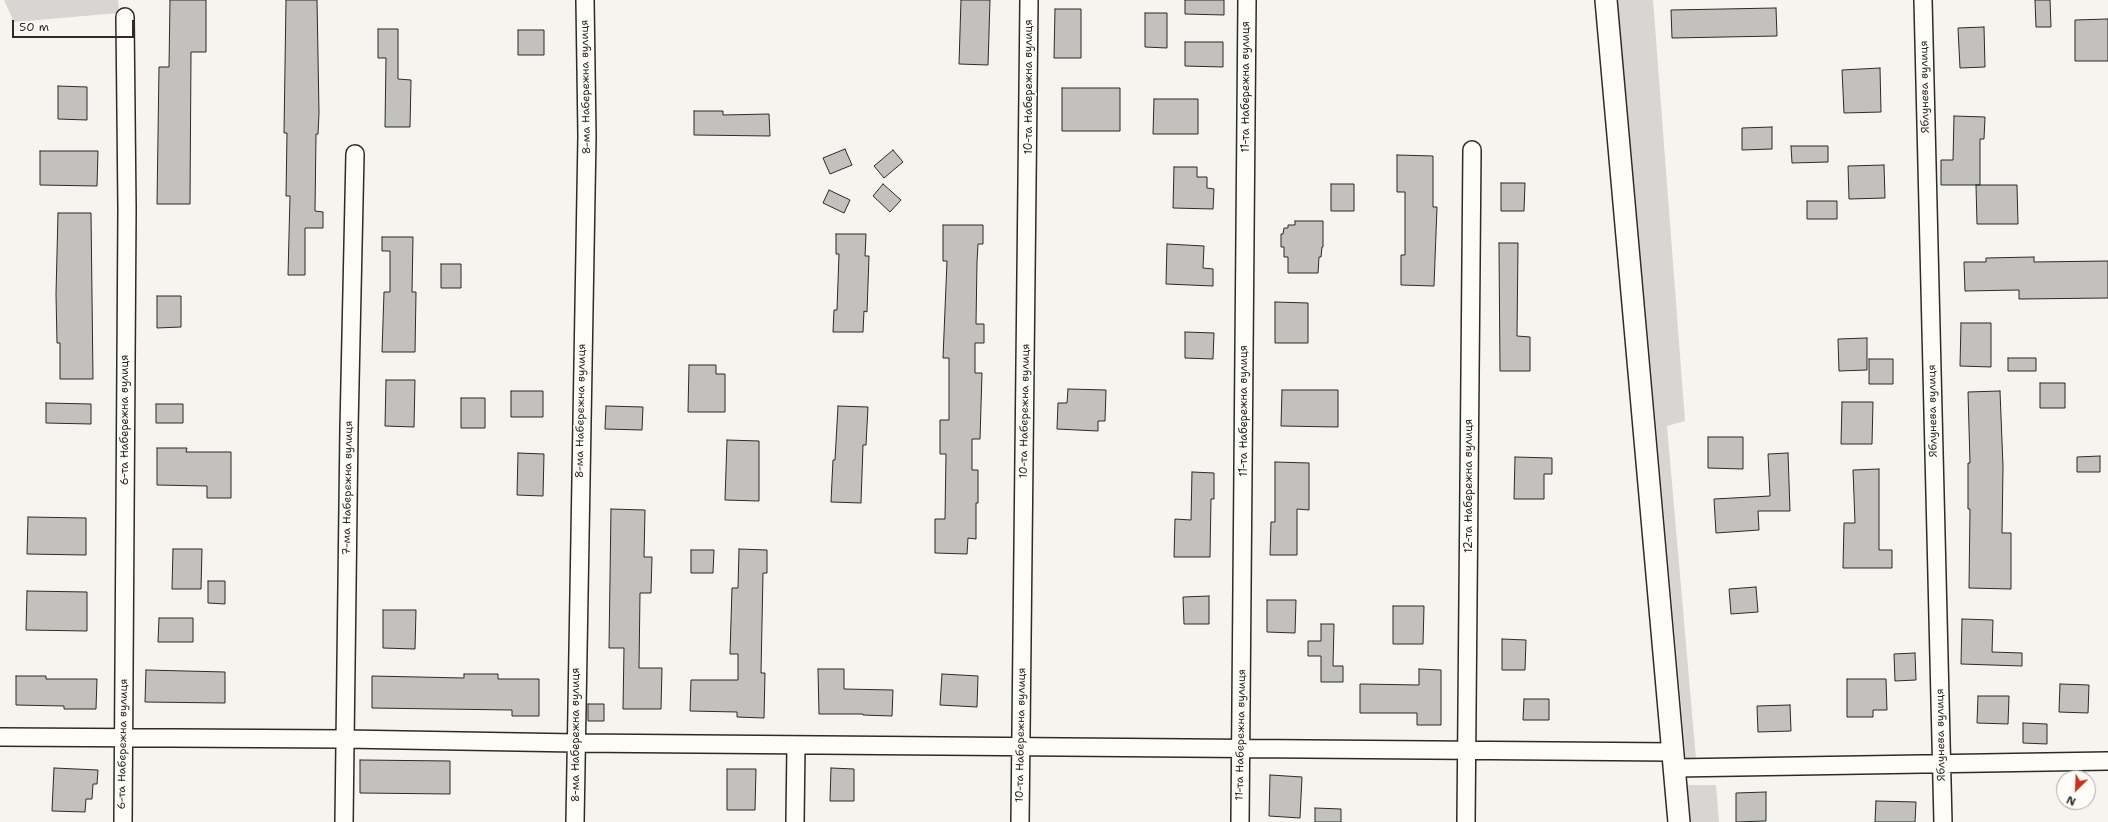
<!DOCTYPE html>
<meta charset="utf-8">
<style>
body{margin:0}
#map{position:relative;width:2108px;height:822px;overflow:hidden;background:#f5f4ef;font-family:"Shantell Sans",sans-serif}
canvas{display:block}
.north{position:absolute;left:2056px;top:770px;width:40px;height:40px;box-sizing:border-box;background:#fdfcf7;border:1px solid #a9a8a5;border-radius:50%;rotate:204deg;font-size:11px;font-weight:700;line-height:16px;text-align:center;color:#2b2b2b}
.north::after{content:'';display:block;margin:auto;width:14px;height:18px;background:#c8321e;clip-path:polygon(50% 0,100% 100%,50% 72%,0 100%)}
.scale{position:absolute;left:12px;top:20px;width:122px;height:18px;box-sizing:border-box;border:2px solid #2b2b2b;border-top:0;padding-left:5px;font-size:12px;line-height:14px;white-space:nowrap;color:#2b2b2b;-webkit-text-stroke:3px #fdfcf7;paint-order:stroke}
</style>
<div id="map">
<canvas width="2108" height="822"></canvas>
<div class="north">N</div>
<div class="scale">50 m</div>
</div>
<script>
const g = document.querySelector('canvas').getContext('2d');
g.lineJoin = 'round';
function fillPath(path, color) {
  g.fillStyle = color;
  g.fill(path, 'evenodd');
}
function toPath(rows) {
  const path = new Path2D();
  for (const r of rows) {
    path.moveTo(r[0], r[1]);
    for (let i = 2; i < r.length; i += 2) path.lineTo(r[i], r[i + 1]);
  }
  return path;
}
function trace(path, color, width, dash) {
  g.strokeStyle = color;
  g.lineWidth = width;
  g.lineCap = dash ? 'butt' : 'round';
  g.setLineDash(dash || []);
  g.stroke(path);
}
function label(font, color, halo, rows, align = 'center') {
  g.font = font + ' "Shantell Sans",sans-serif';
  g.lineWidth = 4;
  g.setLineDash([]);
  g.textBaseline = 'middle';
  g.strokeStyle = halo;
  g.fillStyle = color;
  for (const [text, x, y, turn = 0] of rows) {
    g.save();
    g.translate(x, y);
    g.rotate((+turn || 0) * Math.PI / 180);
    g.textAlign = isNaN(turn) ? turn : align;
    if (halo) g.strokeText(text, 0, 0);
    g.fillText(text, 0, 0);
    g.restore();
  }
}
const green = toPath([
 [4,0,118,0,119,13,14,22],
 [1618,0,1653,0,1685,421,1667,426,1696,759,1686,760],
 [1688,785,1716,785,1719,822,1691,822]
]);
const building = toPath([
 [170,0,206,0,206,52,191,52,190,204,157,204,159,67,169,67,170,0],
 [286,0,317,0,319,113,318,134,316,134,315,211,323,212,323,228,305,228,305,275,288,275,290,196,286,196,287,133,284,133,286,0],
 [961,0,990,0,988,65,959,64,961,0],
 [1185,0,1224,0,1224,15,1185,14,1185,0],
 [2035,0,2050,0,2051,27,2036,27,2035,0],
 [1776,8,1777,36,1672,38,1671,10,1776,8],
 [1055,9,1081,9,1081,58,1054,58,1055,9],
 [1145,13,1167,13,1167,48,1145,47,1145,13],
 [2108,19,2108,61,2075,61,2075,20,2108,19],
 [1984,27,1985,67,1960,68,1958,28,1984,27],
 [378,29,398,29,398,79,411,80,410,127,385,127,386,58,378,58,378,29],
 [518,30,544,30,544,55,518,55,518,30],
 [1185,42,1223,42,1223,67,1185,66,1185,42],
 [1880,68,1881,112,1844,113,1842,70,1880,68],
 [58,86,87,87,87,120,58,119,58,86],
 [1062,88,1120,88,1120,131,1062,131,1062,88],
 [1154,99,1198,99,1198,134,1153,134,1154,99],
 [694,111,723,111,723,115,769,114,770,136,694,135,694,111],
 [1954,116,1985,117,1984,139,1980,139,1980,185,1941,185,1941,160,1953,160,1954,116],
 [1772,127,1772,149,1742,150,1742,128,1772,127],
 [1791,146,1828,146,1828,162,1792,163,1791,146],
 [845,149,852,165,830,174,823,158,845,149],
 [893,150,903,162,884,178,874,166,893,150],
 [40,151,98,151,97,186,40,185,40,151],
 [1397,155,1433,156,1433,207,1437,207,1434,286,1401,285,1401,255,1405,255,1405,192,1397,192,1397,155],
 [1884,165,1885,198,1849,199,1848,166,1884,165],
 [1174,167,1197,167,1197,177,1207,177,1207,188,1214,189,1213,209,1173,208,1174,167],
 [1501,183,1525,183,1524,211,1501,211,1501,183],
 [883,184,901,200,890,212,873,196,883,184],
 [1331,184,1354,184,1354,211,1331,211,1331,184],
 [1976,185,2017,185,2018,224,1977,224,1976,185],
 [829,190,850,200,844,213,823,203,829,190],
 [1807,201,1837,201,1837,219,1807,219,1807,201],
 [58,213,91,213,93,379,60,379,60,343,57,343,56,294,58,213],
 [1295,221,1323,221,1323,247,1322,247,1321,257,1319,257,1318,273,1288,273,1288,257,1284,257,1284,247,1281,247,1281,234,1283,234,1284,228,1288,228,1288,225,1295,225,1295,221],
 [943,225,983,225,983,244,978,244,977,262,976,324,984,324,984,343,975,343,975,373,982,373,980,439,972,439,972,470,978,470,978,503,976,503,976,539,968,538,967,554,935,553,935,519,945,519,946,454,940,454,940,420,949,420,949,358,943,358,947,261,943,261,943,225],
 [836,234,866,234,865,256,869,256,867,312,864,311,863,332,833,332,834,310,837,310,839,254,836,254,836,234],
 [382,237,413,237,412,292,416,292,415,352,382,352,384,292,390,292,390,251,382,251,382,237],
 [1499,243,1518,243,1517,336,1530,337,1530,371,1500,371,1499,243],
 [1167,244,1204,246,1203,268,1213,269,1213,286,1166,284,1167,244],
 [2034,257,2034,262,2108,261,2108,298,2019,299,2019,290,1965,291,1964,262,1986,262,1986,258,2034,257],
 [441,264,461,264,461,288,441,288,441,264],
 [157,296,181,296,181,327,157,328,157,296],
 [1275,302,1308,303,1308,343,1275,343,1275,302],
 [1961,323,1991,323,1991,367,1960,366,1961,323],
 [1185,332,1214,333,1213,359,1185,358,1185,332],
 [1867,338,1867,370,1839,371,1838,339,1867,338],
 [2008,358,2036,358,2036,371,2008,371,2008,358],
 [1869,359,1893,359,1893,384,1869,384,1869,359],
 [689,365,716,365,716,374,725,374,725,412,688,412,689,365],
 [386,380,415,380,414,427,385,426,386,380],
 [2040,383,2065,383,2065,408,2040,408,2040,383],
 [1068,389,1106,390,1105,421,1098,421,1098,431,1057,429,1058,403,1067,403,1068,389],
 [1282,390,1338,390,1338,427,1281,426,1282,390],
 [511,391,543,391,543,417,511,417,511,391],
 [2000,391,2003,466,2002,533,2011,533,2011,589,1969,588,1970,509,1968,509,1968,463,1970,463,1968,392,2000,391],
 [461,398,485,398,485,428,461,428,461,398],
 [1842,402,1873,402,1872,444,1841,444,1842,402],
 [46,403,91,404,91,424,46,423,46,403],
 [156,404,183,404,183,423,156,423,156,404],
 [606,406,643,407,642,430,605,429,606,406],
 [838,406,868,407,866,445,863,445,861,503,831,502,833,460,835,460,838,406],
 [1708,437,1743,437,1743,469,1708,468,1708,437],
 [727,440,759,441,759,501,725,500,727,440],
 [157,448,187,448,186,452,231,452,231,498,207,498,207,486,157,485,157,448],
 [518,453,544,454,543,496,517,495,518,453],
 [1788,453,1790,511,1758,511,1759,530,1716,533,1714,499,1770,496,1768,454,1788,453],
 [2100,456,2100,472,2077,472,2077,457,2100,456],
 [1515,457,1552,458,1552,474,1544,474,1544,499,1514,499,1515,457],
 [1275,462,1309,463,1309,510,1297,509,1297,555,1270,555,1271,522,1275,522,1275,462],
 [1879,469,1879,550,1892,550,1892,568,1843,568,1844,523,1855,523,1853,470,1879,469],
 [1192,472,1214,473,1214,499,1211,499,1210,557,1174,557,1175,519,1191,520,1192,472],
 [611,509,645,510,644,557,652,557,651,593,640,593,639,668,662,668,661,709,623,709,624,648,609,648,611,509],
 [28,517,86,518,86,555,27,554,28,517],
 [173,549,202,549,201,589,172,589,173,549],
 [739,549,767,550,767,573,763,573,761,673,765,673,764,718,737,717,737,712,690,711,691,680,738,680,738,654,730,654,732,588,738,588,739,549],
 [691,550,714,550,713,573,691,573,691,550],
 [208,581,225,581,225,604,208,603,208,581],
 [1756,587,1758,612,1731,614,1729,589,1756,587],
 [27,591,87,592,87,631,26,630,27,591],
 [1209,596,1209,624,1184,624,1183,597,1209,596],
 [1267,600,1296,600,1295,633,1267,632,1267,600],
 [1393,606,1424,606,1423,644,1393,644,1393,606],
 [383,610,416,610,415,649,383,648,383,610],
 [159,618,193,618,193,642,158,642,159,618],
 [1962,619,1993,620,1992,652,2022,653,2022,666,1961,664,1962,619],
 [1321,624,1334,624,1333,666,1343,666,1343,682,1321,682,1321,656,1308,656,1308,641,1321,641,1321,624],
 [1502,639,1526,640,1525,670,1502,670,1502,639],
 [1915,653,1916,680,1895,681,1894,654,1915,653],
 [818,669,844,669,844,689,893,690,892,716,863,715,863,714,819,714,818,669],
 [1419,669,1441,670,1441,725,1417,725,1417,713,1360,713,1360,684,1419,685,1419,669],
 [146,670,225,672,225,703,145,702,146,670],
 [464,674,498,674,498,679,539,679,539,716,512,716,512,710,372,708,372,676,464,678,464,674],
 [942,674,978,676,977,707,940,705,942,674],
 [16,676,46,676,46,679,97,679,96,709,64,709,64,706,16,705,16,676],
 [1847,679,1886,679,1887,710,1873,710,1873,717,1847,717,1847,679],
 [2060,684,2089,685,2088,713,2059,712,2060,684],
 [1978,696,2009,696,2008,724,1977,723,1978,696],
 [1524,699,1549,699,1549,720,1523,720,1524,699],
 [588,704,604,704,604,721,588,721,588,704],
 [1790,705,1791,731,1758,732,1757,706,1790,705],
 [2023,723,2047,724,2047,744,2023,743,2023,723],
 [360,760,450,761,450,794,360,793,360,760],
 [54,768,98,770,97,784,93,784,92,799,86,799,85,812,52,811,54,768],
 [831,768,854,769,854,801,830,801,831,768],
 [727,769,756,769,755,810,727,810,727,769],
 [1270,775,1302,777,1300,818,1269,816,1270,775],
 [1766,792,1766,821,1736,822,1736,793,1766,792],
 [1876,801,1916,802,1915,822,1875,822,1876,801],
 [1315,808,1341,809,1341,822,1315,822,1315,808]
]);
const minor = toPath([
 [1923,0,1943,822],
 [0,737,345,739,576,743,1673,752],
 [1675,768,2108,761],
 [123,822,127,209,125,17],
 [344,822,349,428,355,154],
 [575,822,587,136,585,0],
 [795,822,796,745],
 [1020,822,1029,0],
 [1240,822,1247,0],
 [1466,822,1472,150]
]);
const tertiary = toPath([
 [1606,0,1679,822]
]);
const streetNames = [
 ["8-ма Набережна вулиця",586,87,-91],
 ["10-та Набережна вулиця",1029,87,-90],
 ["11-та Набережна вулиця",1246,87,-90],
 ["Яблунева вулиця",1925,87,-91],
 ["8-ма Набережна вулиця",581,411,-89],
 ["10-та Набережна вулиця",1025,411,-89],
 ["11-та Набережна вулиця",1244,411,-90],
 ["Яблунева вулиця",1933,411,-91],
 ["6-та Набережна вулиця",125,420,-90],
 ["12-та Набережна вулиця",1469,486,-90],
 ["7-ма Набережна вулиця",348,488,-89],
 ["8-ма Набережна вулиця",576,735,-90],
 ["10-та Набережна вулиця",1021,735,-89],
 ["11-та Набережна вулиця",1241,735,-89],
 ["Яблунева вулиця",1941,735,-91],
 ["6-та Набережна вулиця",123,744,-89]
];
fillPath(green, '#d7d6d2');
fillPath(building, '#c2c1be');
trace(building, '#2b2b2b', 1);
trace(minor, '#2b2b2b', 20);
trace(tertiary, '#2b2b2b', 24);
trace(minor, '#fdfcf7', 17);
trace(tertiary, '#fdfcf7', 21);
label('11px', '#2b2b2b', '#fdfcf7', streetNames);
</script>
